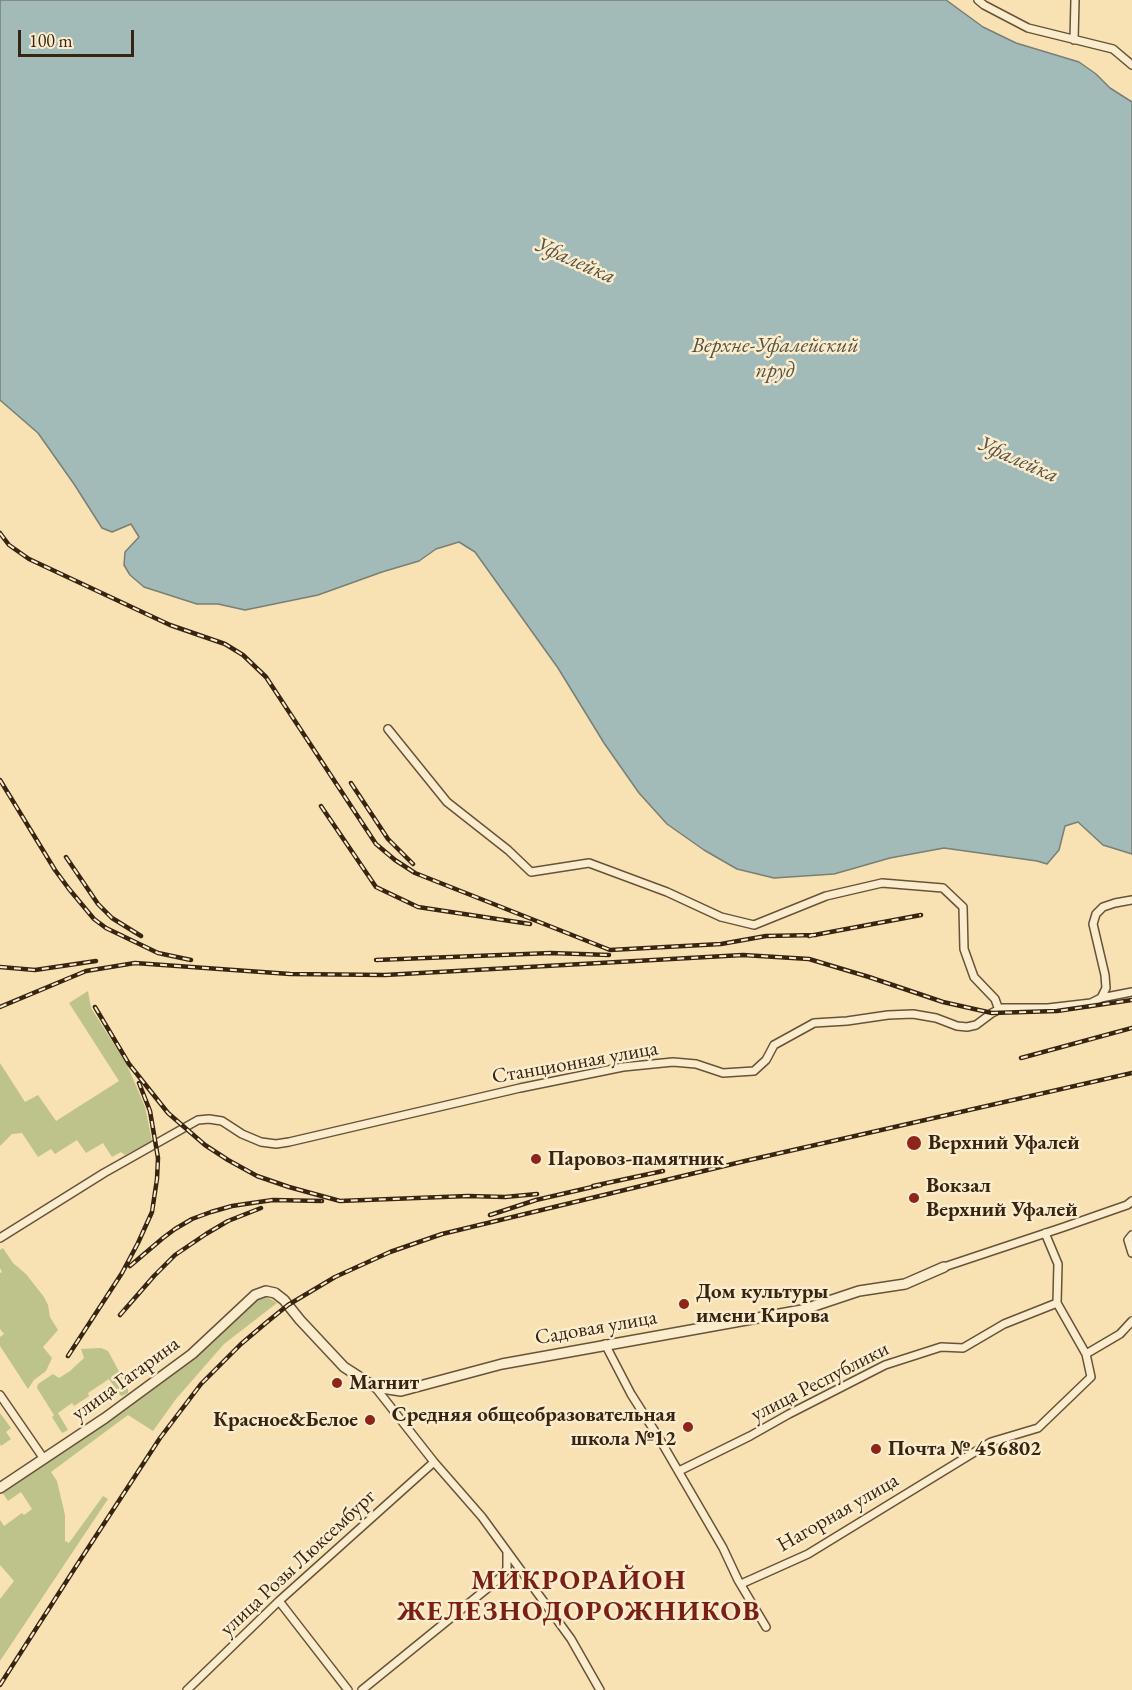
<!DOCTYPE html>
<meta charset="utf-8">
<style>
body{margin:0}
#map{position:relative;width:1132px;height:1690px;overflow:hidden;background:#f8e1b2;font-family:"EB Garamond",serif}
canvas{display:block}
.scale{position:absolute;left:18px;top:30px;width:116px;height:27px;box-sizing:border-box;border:3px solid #372411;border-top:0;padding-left:8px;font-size:18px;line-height:21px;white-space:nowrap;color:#372411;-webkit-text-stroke:4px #faeccd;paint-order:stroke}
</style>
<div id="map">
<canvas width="1132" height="1690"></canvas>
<div class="scale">100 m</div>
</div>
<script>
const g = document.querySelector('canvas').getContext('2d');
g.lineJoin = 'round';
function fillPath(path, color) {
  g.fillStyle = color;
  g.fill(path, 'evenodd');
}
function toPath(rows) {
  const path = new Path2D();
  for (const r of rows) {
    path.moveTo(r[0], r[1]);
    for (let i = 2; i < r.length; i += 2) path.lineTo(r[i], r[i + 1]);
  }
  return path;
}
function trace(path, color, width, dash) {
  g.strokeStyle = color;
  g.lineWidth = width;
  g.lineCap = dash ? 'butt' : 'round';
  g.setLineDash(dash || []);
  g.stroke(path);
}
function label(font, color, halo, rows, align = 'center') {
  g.font = font + ' "EB Garamond",serif';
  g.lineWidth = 5;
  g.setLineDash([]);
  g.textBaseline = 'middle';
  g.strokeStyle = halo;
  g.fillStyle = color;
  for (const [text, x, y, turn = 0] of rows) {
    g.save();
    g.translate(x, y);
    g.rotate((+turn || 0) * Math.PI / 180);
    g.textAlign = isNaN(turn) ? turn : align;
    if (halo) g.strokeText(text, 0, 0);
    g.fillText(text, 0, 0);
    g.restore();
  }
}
const green = toPath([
 [88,991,91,1008,126,1063,134,1081,145,1107,152,1141,125,1155,121,1152,112,1157,103,1143,86,1153,77,1140,55,1154,51,1149,38,1157,22,1133,12,1134,0,1146,0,1063,25,1102,38,1095,56,1121,119,1081,69,1003],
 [3,1248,13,1263,26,1274,44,1297,48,1305,50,1317,58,1330,43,1347,52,1358,46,1371,34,1380,28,1389,0,1346,0,1337,4,1334,0,1329,0,1273,2,1272,0,1268,0,1250],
 [260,1297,267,1297,277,1303,224,1344,176,1399,153,1431,128,1415,51,1472,57,1481,65,1515,65,1541,69,1543,103,1496,108,1499,0,1661,0,1599,14,1581,0,1565,0,1520,4,1526,22,1513,24,1515,32,1509,21,1492,8,1501,2,1492,119,1413,254,1300],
 [101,1348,108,1351,128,1388,128,1393,122,1396,120,1395,109,1379,88,1393,89,1396,74,1406,72,1403,58,1413,68,1430,62,1433,52,1417,54,1415,37,1388,38,1384,53,1374,59,1378,70,1371,84,1358,81,1349],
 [0,1413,11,1428,6,1432,11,1439,1,1446,0,1444]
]);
const water = toPath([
 [0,0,946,0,983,27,1016,43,1079,62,1096,74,1110,88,1132,102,1132,854,1103,845,1078,822,1065,826,1059,850,1047,864,1037,861,944,848,890,858,834,874,774,878,737,869,704,850,667,824,639,793,604,743,558,668,475,552,459,542,436,549,419,561,382,572,318,595,245,610,218,604,197,604,144,587,130,575,124,565,125,552,139,537,131,524,112,532,102,528,74,484,38,433,0,400,0,0]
]);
const minor = toPath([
 [978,0,984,5,1028,28,1113,49,1132,65],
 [1074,40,1075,0],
 [388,729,447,802,508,850,531,872,589,863,667,892,721,917,754,925,826,896,882,883,943,888,963,907,964,949,974,977,995,999,999,1010],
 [1101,998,1106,988,1105,975,1093,924,1096,914,1103,907,1115,903,1132,900],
 [1045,1233,1058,1264,1057,1303],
 [1132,1235,1128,1240,1132,1253],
 [0,1238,104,1173,198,1120,209,1119,222,1121,242,1134,261,1142,276,1144,289,1142,520,1088,623,1067,673,1062,696,1064,723,1073,754,1071,766,1060,774,1045,814,1023,847,1021,888,1015,913,1014,936,1018,957,1026,967,1027,976,1025,992,1013,1002,1008,1048,1008,1091,1003,1101,998,1132,992],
 [944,1267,1064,1227,1127,1205,1132,1201],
 [605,1344,631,1394,659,1438,723,1548,738,1580,766,1627],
 [375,1387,434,1462,482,1517,571,1639,600,1690],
 [0,1395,44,1459],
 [679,1471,750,1436,789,1414,885,1365,941,1347,963,1348,1004,1324,1057,1303,1086,1354],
 [741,1584,808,1554,991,1442,1038,1428,1091,1377,1086,1354,1120,1334,1132,1321],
 [279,1601,348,1690],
 [187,1690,279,1601,434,1462],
 [362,1690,500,1578,507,1569,507,1553]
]);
const tertiary = toPath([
 [0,1488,105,1418,192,1354,255,1295,266,1291,275,1293,284,1300,300,1320,344,1367,375,1387,401,1391,502,1364,802,1310,859,1291,905,1284,944,1267]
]);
const rail = toPath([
 [0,533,9,545,29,559,170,625,225,644,243,655,266,677,376,844,395,860,415,873,610,950,721,944,766,936,816,935],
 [0,780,55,870,69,889,94,919,106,928,158,953,191,960],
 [351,783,388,839,413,864],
 [321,806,376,887,418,907,530,924],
 [66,857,98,904,112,918,141,936],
 [809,936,921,915],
 [376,960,551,953,609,955],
 [0,967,35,970,96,961],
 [0,1007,86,971,135,963,290,974,385,975,743,955,809,959,869,977,943,1002,992,1013,1057,1011,1132,1000],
 [95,1007,129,1064,168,1113,205,1145,228,1160,257,1176,289,1187,340,1201,468,1196,505,1197,537,1194],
 [1021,1058,1132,1028],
 [593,1186,663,1171],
 [490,1215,536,1200,601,1185],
 [130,1266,163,1238,175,1229,192,1219,211,1212,232,1206,252,1203,273,1200,322,1201],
 [120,1315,154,1276,175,1255,206,1234,228,1221,261,1208],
 [68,1356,122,1273,138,1243,152,1212,157,1179,158,1158,150,1111,139,1083],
 [0,1685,75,1568,160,1438,201,1384,241,1344,267,1322,288,1305,335,1277,390,1252,442,1234,745,1161,1132,1073]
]);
const markers = [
 [914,1143,8,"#8f2418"],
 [536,1159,6,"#8f2418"],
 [914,1198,6,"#8f2418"],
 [684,1304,6,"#8f2418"],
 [337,1383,6,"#8f2418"],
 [370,1420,6,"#8f2418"],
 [688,1427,6,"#8f2418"],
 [876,1449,6,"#8f2418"]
];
const streetNames = [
 ["Станционная улица",575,1063,-10],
 ["Садовая улица",596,1328,-10],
 ["улица Гагарина",126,1379,-36],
 ["улица Республики",820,1382,-27],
 ["Нагорная улица",838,1513,-30],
 ["улица Розы Люксембург",298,1563,-43]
];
const poiNames = [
 ["Верхний Уфалей",928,1143],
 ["Паровоз-памятник",548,1159],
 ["Вокзал",926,1186],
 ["Верхний Уфалей",926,1210],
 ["Дом культуры",696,1292],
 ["имени Кирова",696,1316],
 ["Магнит",349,1383],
 ["Средняя общеобразовательная",676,1415,"right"],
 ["школа №12",676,1439,"right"],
 ["Красное&Белое",358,1420,"right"],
 ["Почта № 456802",888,1449]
];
const waterNames = [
 ["Уфалейка",575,261,24],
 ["Верхне-Уфалейский",775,346],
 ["пруд",775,371],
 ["Уфалейка",1018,460,24]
];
const districtNames = [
 ["МИКРОРАЙОН",579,1582],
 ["ЖЕЛЕЗНОДОРОЖНИКОВ",579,1613]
];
fillPath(green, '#bec38c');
fillPath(water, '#a3bbb8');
trace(water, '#787f75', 1.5);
trace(minor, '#675339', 10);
trace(tertiary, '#675339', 12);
trace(minor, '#faeccd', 7);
trace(tertiary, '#faeccd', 9);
trace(rail, '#372411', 4.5);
trace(rail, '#faeccd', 2, [7]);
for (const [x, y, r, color] of markers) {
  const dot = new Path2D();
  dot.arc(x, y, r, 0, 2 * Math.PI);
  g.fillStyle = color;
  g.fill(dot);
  trace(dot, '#faeccd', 2);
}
label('21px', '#372411', '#faeccd', streetNames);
label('bold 21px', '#372411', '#faeccd', poiNames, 'left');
label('italic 22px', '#575143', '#faeccd', waterNames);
g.letterSpacing = '1.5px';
label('bold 27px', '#7a1f14', '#faeccd', districtNames);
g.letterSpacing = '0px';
</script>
